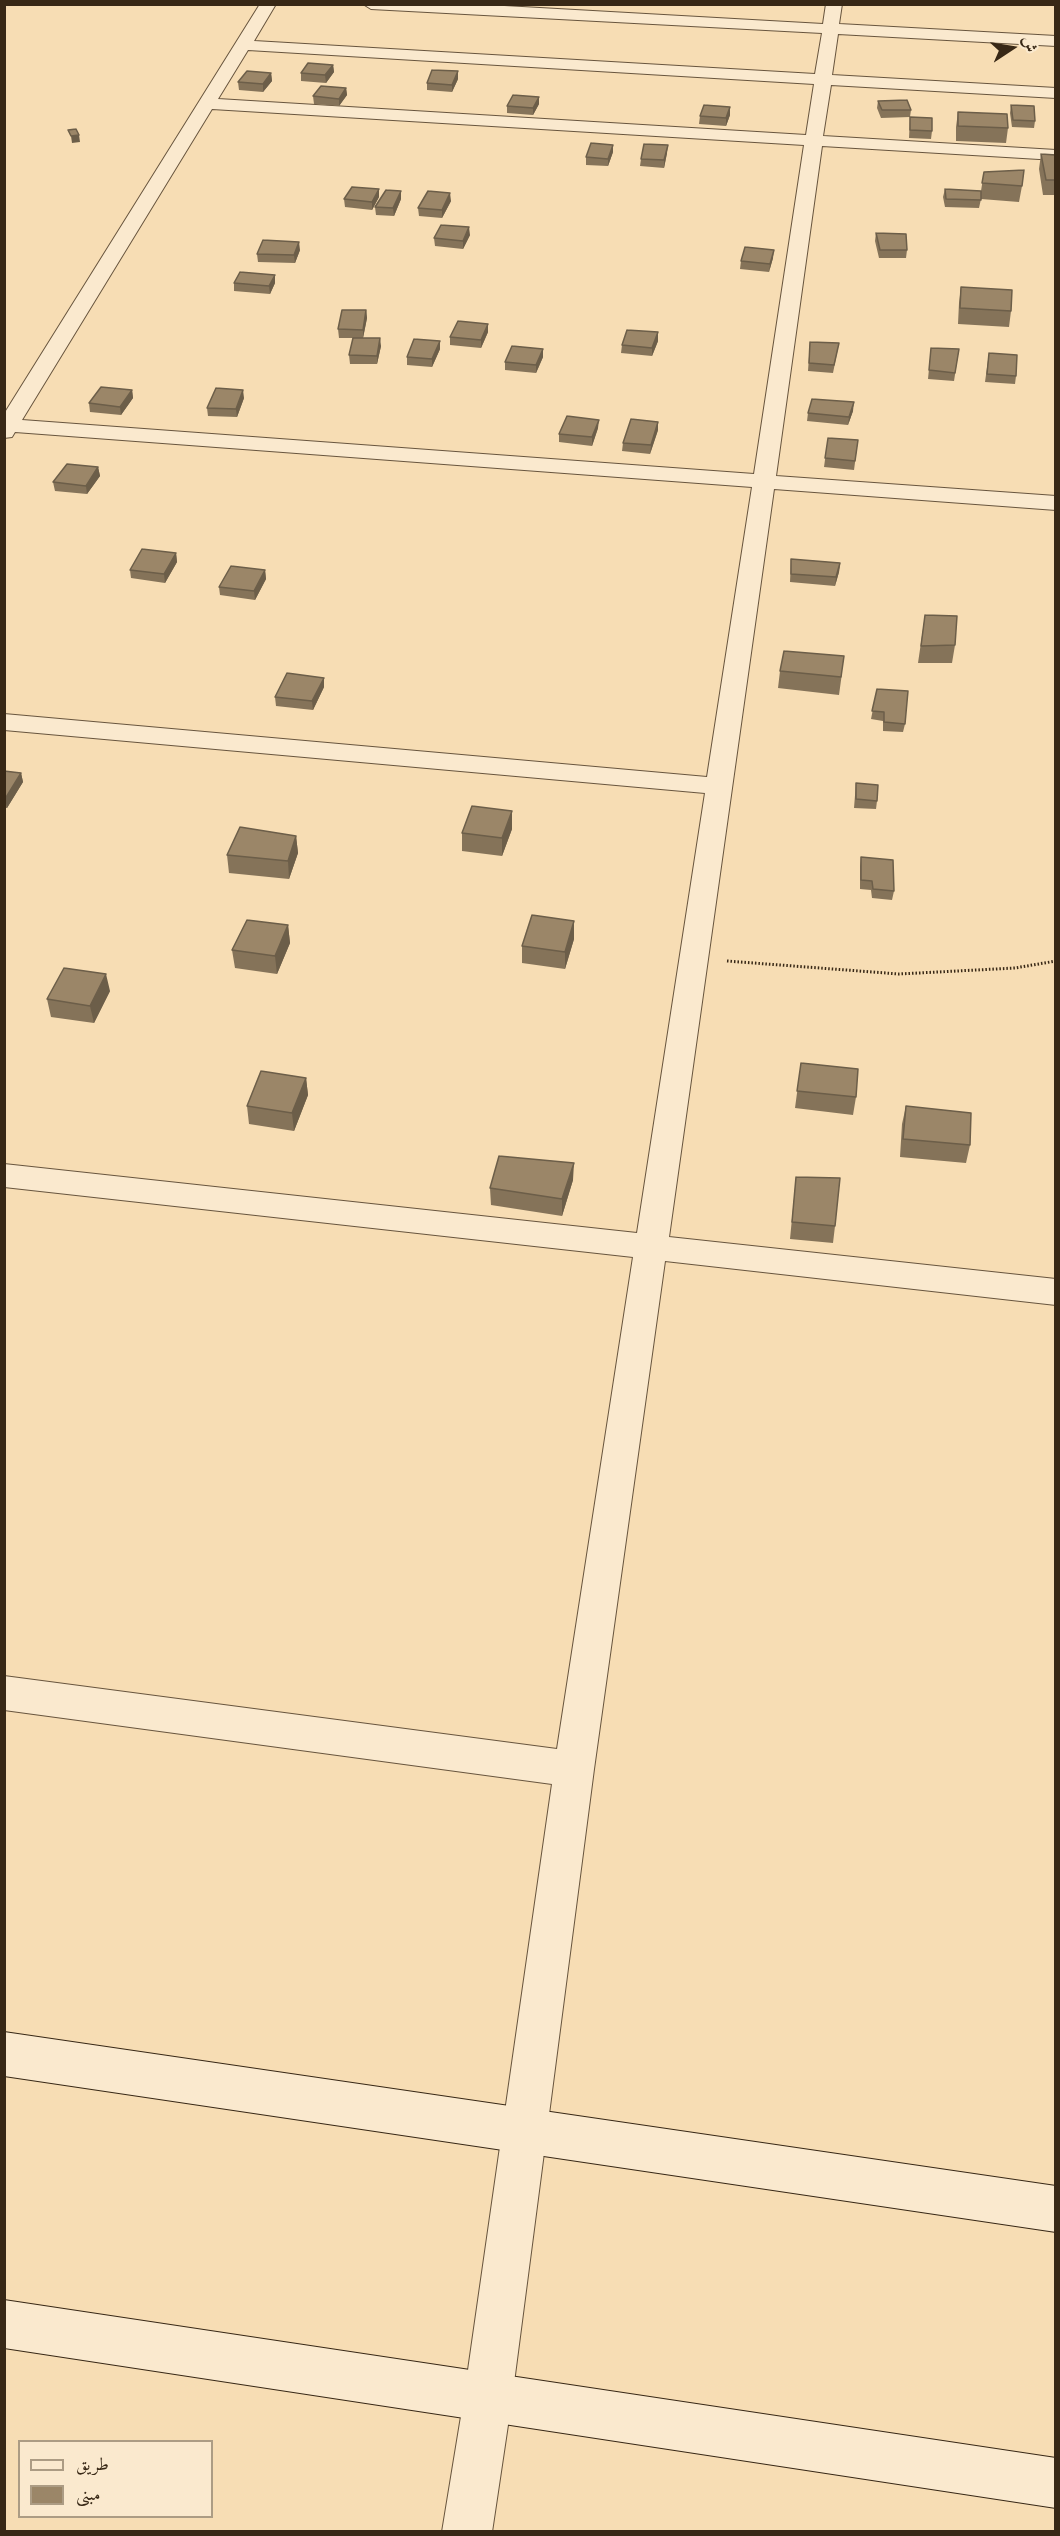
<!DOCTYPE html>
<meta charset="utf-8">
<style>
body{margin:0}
#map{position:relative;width:1060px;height:2536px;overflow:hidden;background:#f7ddb4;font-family:"IM FELL DW Pica",Amiri,serif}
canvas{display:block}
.frame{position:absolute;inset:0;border:6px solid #382816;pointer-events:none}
.legend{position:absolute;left:18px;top:2440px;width:195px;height:78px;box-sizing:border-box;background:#fae9ce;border:2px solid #ac9c84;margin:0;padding:8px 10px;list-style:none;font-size:18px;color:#382816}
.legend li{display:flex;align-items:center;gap:12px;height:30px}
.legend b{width:30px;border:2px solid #ac9c84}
.north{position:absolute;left:982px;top:18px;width:60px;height:60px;-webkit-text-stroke:4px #fae9ce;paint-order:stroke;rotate:78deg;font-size:16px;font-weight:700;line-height:24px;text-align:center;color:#382816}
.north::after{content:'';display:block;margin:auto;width:21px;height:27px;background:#382816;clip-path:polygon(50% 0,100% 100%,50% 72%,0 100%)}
</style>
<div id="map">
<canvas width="1060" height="2536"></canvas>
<div class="frame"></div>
<ul class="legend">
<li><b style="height:8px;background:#fae9ce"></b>طريق</li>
<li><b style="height:16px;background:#9b8668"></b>مبنى</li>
</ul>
<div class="north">ش</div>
</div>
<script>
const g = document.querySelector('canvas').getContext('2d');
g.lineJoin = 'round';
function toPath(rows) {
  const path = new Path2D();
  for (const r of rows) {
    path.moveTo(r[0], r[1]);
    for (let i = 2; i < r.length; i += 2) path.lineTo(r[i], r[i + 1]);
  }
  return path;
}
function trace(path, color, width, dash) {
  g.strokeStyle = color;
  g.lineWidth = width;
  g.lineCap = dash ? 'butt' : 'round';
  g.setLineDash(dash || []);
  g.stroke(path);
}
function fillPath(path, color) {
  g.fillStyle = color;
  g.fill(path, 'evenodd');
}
const path = toPath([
 [727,961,899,974,1015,968,1056,961]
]);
const street = toPath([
 [260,4,276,4,254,41,815,74,822,33,371,9,363,4,469,4,823,24,826,4,842,4,839,24,1056,36,1056,46,838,34,832,75,1056,88,1056,98,831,85,823,136,1056,150,1056,160,822,146,776,476,1056,496,1056,510,774,489,669,1237,1056,1279,1056,1305,665,1261,594,1769,512,2398,492,2532,442,2532,464,2398,552,1784,4,1710,4,1676,557,1749,633,1257,4,1187,4,1164,637,1233,705,793,4,730,4,714,707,777,752,487,15,432,12,437,4,438,4,414,260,4],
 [248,50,814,84,806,135,218,99,248,50],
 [212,109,804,145,754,474,22,420,212,109]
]);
const secondary = toPath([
 [4,2032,1056,2186,1056,2232,4,2076,4,2032],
 [4,2300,1056,2458,1056,2508,4,2348,4,2300]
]);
const wall = toPath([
 [333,65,334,72,326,83,301,81,301,73],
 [271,73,272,81,263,92,239,90,238,82],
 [458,79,452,92,427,90,427,83],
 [346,88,347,95,339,106,314,104,313,96],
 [539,97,539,104,533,115,507,113,507,106],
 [878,101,911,110,910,117,932,131,931,139,909,138,910,117,881,118,877,108],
 [1011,105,1035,121,1034,128,1012,127,1010,113],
 [730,107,730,115,726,126,699,124,700,116],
 [958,112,1008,128,1006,143,956,141,956,127],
 [613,152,608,166,586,165,586,157],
 [667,153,664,168,640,166,641,159],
 [1041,154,1056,155,1056,195,1043,195,1039,169],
 [984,172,1022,186,1019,202,981,199,979,208,945,207,943,197,945,189,981,191],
 [379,197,372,210,345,207,344,199],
 [401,199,394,216,376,215,375,207],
 [451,201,442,218,419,216,418,208],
 [876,233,907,250,906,258,879,258,875,241],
 [470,235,463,249,435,246,434,238],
 [300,250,295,263,258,262,257,254],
 [773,258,769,272,740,269,741,261],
 [234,283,275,283,270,294,234,291],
 [961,287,1011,311,1009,327,958,324,959,303],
 [366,310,367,318,363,338,381,346,377,364,350,364,349,355,353,338,339,338,338,329],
 [488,332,481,348,450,345,450,337],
 [440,341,440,349,432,367,407,365,407,357],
 [658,341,652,356,621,353,622,345],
 [810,342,839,343,833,373,808,371],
 [931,348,959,349,954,381,928,379],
 [543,349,543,357,536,373,505,370,505,362],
 [989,353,1016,376,1015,384,985,382],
 [132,390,133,398,121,415,90,412,89,403],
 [244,398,237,417,208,416,207,408],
 [853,411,848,425,807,421,808,413],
 [598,428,592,446,559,442,559,434],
 [658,430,650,454,622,451,623,443],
 [828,438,858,440,854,470,824,467],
 [98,467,100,476,87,494,55,491,53,482],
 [176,553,177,562,165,583,131,578,130,570],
 [791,559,840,563,839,572,835,586,790,582],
 [265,570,266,579,255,600,220,595,219,587],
 [925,615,955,645,952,663,918,663],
 [780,671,842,673,839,695,778,688],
 [324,678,324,687,313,710,276,706,275,697],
 [877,689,905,724,903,732,883,731,883,721,871,719],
 [4,771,21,773,23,782,7,808,4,808],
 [856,783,877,801,876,809,854,808],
 [512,829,502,856,462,851,462,833],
 [296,836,298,853,289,879,229,873,227,855],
 [861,857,894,891,892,900,872,898,871,890,860,889,860,866],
 [574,921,574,939,565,969,522,963,522,946],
 [288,925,290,943,277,974,235,968,232,950],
 [110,991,94,1023,51,1017,47,999],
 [801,1063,856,1097,853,1115,795,1108],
 [306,1078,308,1095,294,1131,249,1124,247,1106],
 [906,1106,970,1145,966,1163,900,1157,902,1124],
 [796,1177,835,1226,833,1243,790,1239],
 [573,1180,562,1216,491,1205,490,1188]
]);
const shadedWall = toPath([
 [333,65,334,72,326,83,325,75],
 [458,71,458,79,452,92,452,85],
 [271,73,272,81,263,92,263,84],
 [346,88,347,95,339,106,339,99],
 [539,97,539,104,533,115,533,108],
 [730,107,730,115,726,126,726,118],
 [79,135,80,142,72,143,71,136],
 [613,145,613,152,608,166,608,159],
 [668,145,667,153,664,168,664,160],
 [379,189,379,197,372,210,372,202],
 [401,191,401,199,394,216,393,208],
 [450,193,451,201,442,218,442,210],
 [469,227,470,235,463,249,463,241],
 [299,242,300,250,295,263,294,255],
 [774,250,773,258,769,272,770,264],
 [275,275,275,283,270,294,269,286],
 [366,310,367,318,363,338,363,330],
 [488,324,488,332,481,348,481,340],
 [658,332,658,341,652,356,652,348],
 [380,338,381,346,377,364,377,356],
 [440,341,440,349,432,367,432,359],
 [543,349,543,357,536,373,536,365],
 [132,390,133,398,121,415,120,407],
 [243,390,244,398,237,417,236,409],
 [854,402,853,411,848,425,849,417],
 [599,420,598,428,592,446,592,437],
 [658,422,658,430,650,454,651,445],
 [98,467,100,476,87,494,86,486],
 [176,553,177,562,165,583,164,574],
 [840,563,839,572,835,586,836,577],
 [265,570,266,579,255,600,254,591],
 [324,678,324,687,313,710,312,701],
 [21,773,23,782,7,808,5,799],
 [512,811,512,829,502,856,502,838],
 [296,836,298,853,289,879,288,861],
 [574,921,574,939,565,969,565,952],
 [288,925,290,943,277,974,275,956],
 [106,974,110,991,94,1023,90,1006],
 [306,1078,308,1095,294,1131,292,1113],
 [574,1163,573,1180,562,1216,562,1199]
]);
const building = toPath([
 [308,63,333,65,325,75,301,73,308,63],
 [432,70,458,71,452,85,427,83,432,70],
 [247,71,271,73,263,84,238,82,247,71],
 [321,86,346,88,339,99,313,96,321,86],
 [513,95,539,97,533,108,507,106,513,95],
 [907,100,911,110,882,110,878,101,907,100],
 [704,105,730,107,726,118,700,116,704,105],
 [1011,105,1034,106,1035,121,1013,120,1011,105],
 [958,112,1007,114,1008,128,958,126,958,112],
 [910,117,932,118,932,131,910,130,910,117],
 [76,129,79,135,71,136,68,130,76,129],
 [591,143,613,145,608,159,586,157,591,143],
 [644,144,668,145,664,160,641,159,644,144],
 [1041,154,1056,155,1056,180,1046,180,1041,154],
 [1024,170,1022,186,982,183,984,172,1024,170],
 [352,187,379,189,372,202,344,199,352,187],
 [945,189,981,191,981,200,946,199,945,189],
 [386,190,401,191,393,208,375,207,386,190],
 [428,191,450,193,442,210,418,208,428,191],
 [441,225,469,227,463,241,434,238,441,225],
 [876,233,906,234,907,250,880,250,876,233],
 [263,240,299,242,294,255,257,254,263,240],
 [745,247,774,250,770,264,741,261,745,247],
 [240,272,275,275,269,286,234,283,240,272],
 [961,287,1012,290,1011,311,960,308,961,287],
 [342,310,366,310,363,330,338,329,342,310],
 [458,321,488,324,481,340,450,337,458,321],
 [627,330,658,332,652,348,622,345,627,330],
 [353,338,380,338,377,356,349,355,353,338],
 [414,339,440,341,432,359,407,357,414,339],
 [810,342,839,343,834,365,809,363,810,342],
 [512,346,543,349,536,365,505,362,512,346],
 [931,348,959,349,955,373,929,370,931,348],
 [989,353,1017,355,1016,376,987,374,989,353],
 [101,387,132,390,120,407,89,403,101,387],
 [216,388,243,390,236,409,207,408,216,388],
 [812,399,854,402,849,417,808,413,812,399],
 [567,416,599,420,592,437,559,434,567,416],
 [631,419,658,422,651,445,623,443,631,419],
 [828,438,858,440,855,461,825,458,828,438],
 [67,464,98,467,86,486,53,482,67,464],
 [142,549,176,553,164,574,130,570,142,549],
 [791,559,840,563,836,577,791,574,791,559],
 [231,566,265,570,254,591,219,587,231,566],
 [925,615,957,616,955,645,921,646,925,615],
 [784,651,844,656,841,677,780,671,784,651],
 [287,673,324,678,312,701,275,697,287,673],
 [877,689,908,691,905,724,884,722,884,712,872,711,877,689],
 [4,771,21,773,5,799,4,799,4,771],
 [856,783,878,785,877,801,856,799,856,783],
 [472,806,512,811,502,838,462,833,472,806],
 [240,827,296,836,288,861,227,855,240,827],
 [861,857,893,860,894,891,873,889,872,881,861,880,861,857],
 [532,915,574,921,565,952,522,946,532,915],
 [247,920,288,925,275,956,232,950,247,920],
 [64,968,106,974,90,1006,47,999,64,968],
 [801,1063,858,1069,856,1097,797,1091,801,1063],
 [261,1071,306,1078,292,1113,247,1106,261,1071],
 [906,1106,971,1113,970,1145,903,1139,906,1106],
 [499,1156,574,1163,562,1199,490,1188,499,1156],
 [796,1177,840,1178,835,1226,792,1222,796,1177]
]);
trace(street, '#68553e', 2);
trace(secondary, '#382816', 2);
trace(path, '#382816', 3, [1.5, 2]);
fillPath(street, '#fae9ce');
fillPath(secondary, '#fae9ce');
fillPath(wall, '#857359');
fillPath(shadedWall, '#6c5e49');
fillPath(building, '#9b8668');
trace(building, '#6c5e49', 1.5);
</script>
